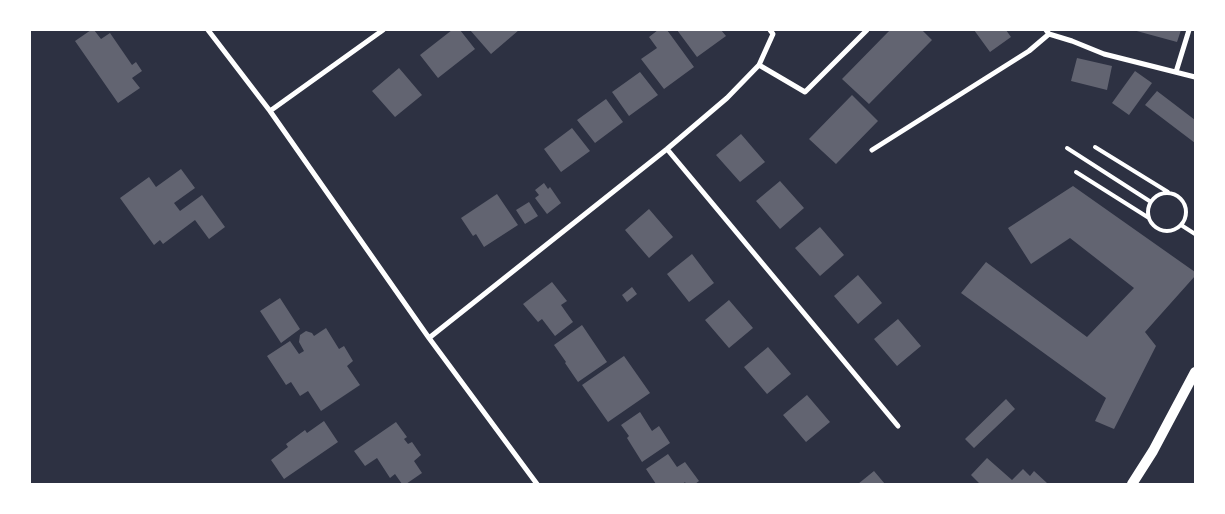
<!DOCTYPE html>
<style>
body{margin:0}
#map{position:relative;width:1225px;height:514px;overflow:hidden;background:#2d3142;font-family:"Fira Sans Condensed",sans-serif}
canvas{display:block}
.frame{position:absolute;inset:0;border:31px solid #fff;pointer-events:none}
</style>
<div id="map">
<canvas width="1225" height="514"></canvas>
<div class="frame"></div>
</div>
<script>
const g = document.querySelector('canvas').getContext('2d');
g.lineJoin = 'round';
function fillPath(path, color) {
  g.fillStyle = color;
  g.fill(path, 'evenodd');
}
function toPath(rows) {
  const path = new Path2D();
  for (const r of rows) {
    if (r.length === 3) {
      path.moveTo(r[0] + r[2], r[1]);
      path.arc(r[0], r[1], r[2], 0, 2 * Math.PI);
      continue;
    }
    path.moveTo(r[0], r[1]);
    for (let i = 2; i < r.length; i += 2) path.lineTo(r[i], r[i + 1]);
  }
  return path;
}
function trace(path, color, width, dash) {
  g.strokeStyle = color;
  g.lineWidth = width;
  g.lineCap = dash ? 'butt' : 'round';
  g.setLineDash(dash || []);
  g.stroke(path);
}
const building = toPath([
 [91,30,94,30,101,39,110,33,132,65,136,62,142,71,132,78,140,88,118,103,75,41],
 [452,30,460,30,475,49,438,78,420,55],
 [470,30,519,30,491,54],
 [658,30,667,30,694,67,664,89,641,59,657,48,649,37],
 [677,30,721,30,726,36,697,57],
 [890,30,922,30,932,40,869,104,842,79],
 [974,30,1006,30,1011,37,990,52],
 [1133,30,1181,30,1177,42],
 [1077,58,1112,66,1107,90,1071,81],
 [399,68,422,95,395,117,372,91],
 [1135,71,1152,83,1129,115,1112,103],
 [640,72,658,95,629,116,612,92],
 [1157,91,1195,120,1195,143,1145,105],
 [852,95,878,121,836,164,809,139],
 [606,99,623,122,595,143,577,120],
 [572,128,590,151,561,172,544,149],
 [741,134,765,162,740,182,716,155],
 [181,169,195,188,174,203,180,211,202,195,225,227,209,239,195,220,163,244,160,240,154,245,120,198,149,177,156,187],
 [780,181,804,208,780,229,756,201],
 [544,183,548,189,550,187,561,203,547,214,535,198,539,195,535,190],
 [1073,186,1195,272,1195,276,1145,332,1156,346,1114,429,1095,421,1106,398,961,293,986,262,1087,337,1134,288,1070,238,1031,264,1008,228],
 [497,194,518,225,484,247,476,234,473,236,461,218],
 [529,202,538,216,525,224,516,210],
 [649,209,673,237,649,258,625,230],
 [820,227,844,255,820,276,795,248],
 [692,254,714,283,689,302,667,274],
 [858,275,882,303,858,324,834,296],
 [552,282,567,301,561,305,573,322,555,336,542,319,538,322,523,304],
 [632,287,637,294,627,302,622,295],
 [280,298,300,329,281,343,260,311],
 [729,300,753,328,729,348,705,320],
 [898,319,921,346,897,366,874,339],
 [582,325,607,362,578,382,565,363,566,362,554,345],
 [326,328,339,349,344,346,353,361,347,366,360,385,321,411,308,391,300,396,291,382,286,385,267,356,290,341,299,354,304,351,299,342,300,335,306,331,312,333,314,336],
 [768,347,791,374,767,394,744,367],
 [624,356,650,393,608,422,582,385],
 [807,395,830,422,806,442,783,415],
 [1006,399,1015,409,974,448,965,439],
 [640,412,652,431,659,426,670,443,642,462,627,438,629,436,621,425],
 [324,421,338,442,284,479,271,460,288,447,286,444,305,430,307,433],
 [396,422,407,437,404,439,408,444,412,442,421,455,414,461,422,473,406,484,402,484,395,474,390,478,377,458,365,466,354,451],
 [668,454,677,467,685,462,699,481,695,484,686,484,685,482,683,484,656,484,646,469],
 [987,458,1012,480,1023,469,1030,476,1034,471,1047,483,1046,484,980,484,971,475],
 [874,471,885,484,858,484]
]);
const service = toPath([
 [1095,147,1168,192],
 [1067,148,1151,202],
 [1076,172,1149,218],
 [1167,212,19],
 [1181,225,1195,234]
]);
const minor = toPath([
 [208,30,270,111,429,338,537,484],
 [1046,30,1049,34,1072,41,1104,54,1195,77],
 [759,65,805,92,867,30],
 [1176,72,1189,30],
 [270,111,383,30],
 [667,149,898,426],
 [872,150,1029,51,1049,34],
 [429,338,667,149,727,98,759,65,773,34,770,30]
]);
const secondary = toPath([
 [1132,484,1153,451,1195,372]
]);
fillPath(building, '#626471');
trace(service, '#fff', 4);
trace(minor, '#fff', 5);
trace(secondary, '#fff', 10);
</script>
